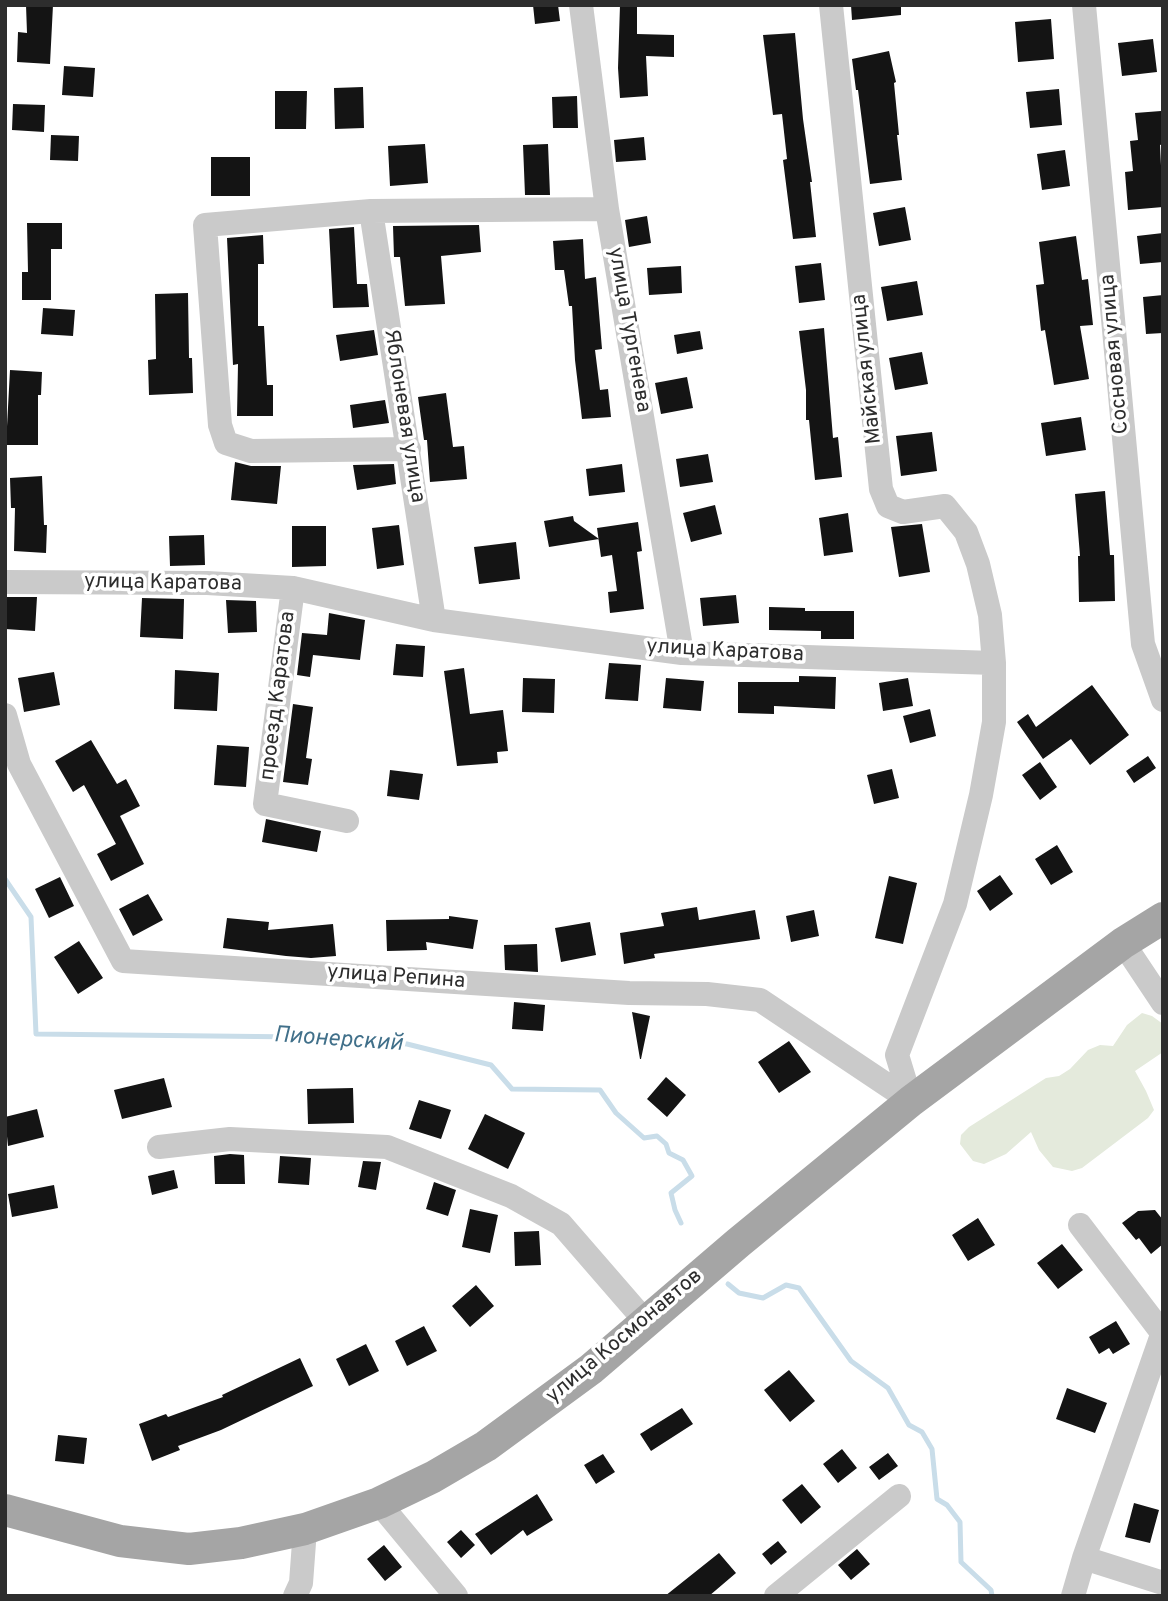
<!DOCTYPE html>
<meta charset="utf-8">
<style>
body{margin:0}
#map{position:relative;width:1168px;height:1601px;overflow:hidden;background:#fff;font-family:Overpass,sans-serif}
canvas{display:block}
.frame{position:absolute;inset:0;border:7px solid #2d2d2d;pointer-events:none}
</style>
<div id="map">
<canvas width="1168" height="1601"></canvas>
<div class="frame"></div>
</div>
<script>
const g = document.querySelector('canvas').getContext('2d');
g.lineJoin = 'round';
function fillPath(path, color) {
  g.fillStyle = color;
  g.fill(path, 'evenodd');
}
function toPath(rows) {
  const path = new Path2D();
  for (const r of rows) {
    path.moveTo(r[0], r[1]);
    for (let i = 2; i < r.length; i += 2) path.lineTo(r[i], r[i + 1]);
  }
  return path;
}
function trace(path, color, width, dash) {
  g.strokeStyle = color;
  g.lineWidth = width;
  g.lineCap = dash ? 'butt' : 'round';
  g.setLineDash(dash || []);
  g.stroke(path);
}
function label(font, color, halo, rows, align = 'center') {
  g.font = font + ' Overpass,sans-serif';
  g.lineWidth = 7;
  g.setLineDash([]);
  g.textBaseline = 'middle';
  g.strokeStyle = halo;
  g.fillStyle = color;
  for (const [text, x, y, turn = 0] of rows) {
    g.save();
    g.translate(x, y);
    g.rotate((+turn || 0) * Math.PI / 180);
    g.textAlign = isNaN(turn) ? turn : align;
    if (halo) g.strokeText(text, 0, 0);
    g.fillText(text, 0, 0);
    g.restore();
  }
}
const green = toPath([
 [1142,1013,1152,1016,1163,1024,1163,1052,1135,1071,1146,1091,1154,1110,1148,1118,1082,1168,1072,1171,1053,1167,1039,1150,1031,1132,1006,1154,984,1164,973,1161,960,1144,961,1135,969,1127,1046,1078,1059,1076,1070,1069,1088,1050,1100,1045,1113,1046,1127,1025]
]);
const stream = toPath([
 [5,879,31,917,36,1034,300,1037,407,1044,491,1065,512,1089,600,1090,616,1113,644,1138,657,1136,666,1144,669,1153,683,1160,692,1176,671,1193,675,1210,681,1223],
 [728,1284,739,1293,763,1298,786,1285,799,1288,851,1361,888,1388,909,1425,922,1432,932,1449,937,1499,947,1505,960,1522,961,1562,991,1590,992,1596]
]);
const building = toPath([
 [26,5,53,5,50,64,17,62,18,32,27,33],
 [533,5,558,5,560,21,535,24],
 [620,5,637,5,637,34,674,35,674,57,646,56,648,96,620,98,618,68],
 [851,5,901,5,901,15,852,20],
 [1051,19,1054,59,1018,62,1015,22],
 [795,33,803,119,812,182,810,182,816,237,793,239,783,160,787,159,782,114,773,115,763,35],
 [1153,39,1157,72,1122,76,1118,43],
 [889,51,896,82,894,83,899,135,897,135,902,180,870,184,858,90,856,90,852,59],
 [64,66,95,68,93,97,62,95],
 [363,87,364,128,335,129,334,88],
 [1059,89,1062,125,1030,128,1026,92],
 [275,91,307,91,306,129,275,129],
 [577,96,578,128,553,128,552,97],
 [13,104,45,105,44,132,12,130],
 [1161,111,1163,144,1160,145,1163,207,1128,210,1125,172,1133,171,1130,141,1138,140,1135,113],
 [51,135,79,136,78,161,50,160],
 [644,137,646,160,616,162,614,140],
 [425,144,428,183,390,186,388,146],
 [548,144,550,195,525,195,523,145],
 [1065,150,1070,186,1042,190,1037,154],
 [211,157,250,157,250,196,211,196],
 [905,207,911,240,879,246,873,213],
 [647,216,651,243,629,247,625,220],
 [27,223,62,223,62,249,51,249,51,300,22,300,22,272,28,272],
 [479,225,481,252,441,256,445,304,405,306,400,257,394,257,393,226],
 [354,227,357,284,367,284,369,307,333,308,329,229],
 [1163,233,1163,262,1140,264,1137,236],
 [263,235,264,264,258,264,258,326,264,326,267,385,273,385,273,416,237,416,238,364,233,365,227,238],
 [1076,236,1082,280,1088,279,1093,325,1080,326,1089,379,1054,385,1045,330,1041,331,1036,285,1044,284,1039,242],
 [583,239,585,279,596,277,602,349,595,350,600,390,608,389,611,417,582,419,575,360,572,306,569,306,564,270,555,270,553,241],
 [821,263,825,300,799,303,795,266],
 [681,266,682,293,649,295,647,268],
 [917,281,923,315,887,321,881,287],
 [188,293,189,358,192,358,193,393,149,395,148,360,156,359,155,294],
 [1163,295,1163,333,1146,334,1143,297],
 [43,308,75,310,73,336,41,334],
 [824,328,833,438,838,437,842,477,815,480,809,420,806,420,806,390,799,331],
 [374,330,378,355,340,361,336,335],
 [700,331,703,349,677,354,674,335],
 [922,352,928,384,895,390,889,358],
 [10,370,42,372,41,395,38,395,38,445,6,445],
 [687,377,693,408,661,414,655,383],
 [446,393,453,447,464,446,467,479,430,482,427,440,424,440,418,397],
 [385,400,389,423,353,428,350,405],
 [1081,417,1086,450,1046,456,1041,423],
 [932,432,937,471,901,476,896,436],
 [708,454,713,482,680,487,676,459],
 [235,462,251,466,281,466,277,504,231,500],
 [394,464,396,484,357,490,353,465],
 [622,464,625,492,589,496,586,469],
 [42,476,44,525,47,525,46,553,14,551,15,508,11,508,10,478],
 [1105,491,1110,555,1114,555,1115,601,1079,602,1078,556,1080,556,1075,494],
 [715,505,722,534,691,542,683,513],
 [848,513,853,552,824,556,819,518],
 [573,516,574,521,599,539,549,547,544,521],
 [638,522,642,551,637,552,644,609,610,613,608,592,617,591,612,555,601,557,597,528],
 [922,524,930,572,899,577,891,527],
 [399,525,404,565,377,569,372,528],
 [292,526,326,526,326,566,292,567],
 [204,535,205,565,170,566,169,536],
 [516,542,520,579,479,584,474,547],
 [736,595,739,623,703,626,700,598],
 [5,597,37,597,35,631,5,629],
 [142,598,184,599,183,639,140,637],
 [226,600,256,601,257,632,228,633],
 [769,607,805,608,805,611,854,611,854,639,821,639,821,631,769,630],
 [329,613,365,620,360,660,313,655,310,677,297,675,302,633,327,635],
 [396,644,425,646,423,677,393,675],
 [609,663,641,665,638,701,605,699],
 [464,668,470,714,503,710,508,751,497,752,498,763,457,766,444,671],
 [175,670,219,673,217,711,174,709],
 [54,672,60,705,24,712,18,678],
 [799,676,836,677,835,709,774,706,774,714,738,713,738,682,799,682],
 [523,678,555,679,554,713,522,712],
 [666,678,704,681,701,711,663,708],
 [908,678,913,706,883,711,879,683],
 [1092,685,1129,735,1090,765,1071,739,1043,759,1017,722,1028,714,1036,727],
 [293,704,313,707,306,758,312,759,308,785,283,782],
 [930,709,936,736,910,743,903,716],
 [91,740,117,784,126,779,140,806,120,816,144,864,111,881,97,854,116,844,84,785,73,792,55,761],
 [217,745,249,747,246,787,214,785],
 [1148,756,1156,768,1134,783,1126,771],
 [1040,762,1057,787,1040,800,1022,775],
 [892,769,899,798,874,804,867,775],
 [390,770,423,774,419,800,387,796],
 [266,819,321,831,317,852,262,842],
 [1057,845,1073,872,1051,885,1035,859],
 [1000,875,1013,894,990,911,977,891],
 [889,876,917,883,903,944,875,938],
 [60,877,74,906,49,918,35,889],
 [148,894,163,920,133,936,119,909],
 [697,907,699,920,755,910,760,939,654,954,655,958,624,964,620,933,664,926,661,913],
 [814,910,819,936,791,942,786,916],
 [449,916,478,920,473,949,426,942,427,950,387,951,386,920,449,919],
 [227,918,269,922,268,930,333,924,336,956,311,958,286,956,223,948],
 [590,922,596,955,561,962,555,928],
 [79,941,103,978,78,994,54,957],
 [537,944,538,972,505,970,504,945],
 [514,1002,545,1005,543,1031,512,1029],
 [632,1012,650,1016,641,1059,640,1059],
 [789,1041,811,1072,779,1093,758,1062],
 [666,1077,686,1095,667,1117,647,1099],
 [164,1078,172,1107,122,1119,114,1090],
 [353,1088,354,1123,308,1124,307,1089],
 [419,1100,451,1110,441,1139,409,1129],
 [37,1109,44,1137,8,1146,5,1117],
 [485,1114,525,1133,508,1169,468,1149],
 [230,1154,244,1155,245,1184,215,1184,214,1156],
 [280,1156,311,1158,309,1185,278,1183],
 [363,1161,381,1162,376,1190,358,1187],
 [174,1170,178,1188,152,1195,148,1176],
 [434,1182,456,1190,448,1216,426,1209],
 [54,1185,58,1208,12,1217,8,1194],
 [470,1209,498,1215,490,1253,462,1247],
 [1155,1210,1163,1220,1163,1244,1151,1254,1139,1238,1136,1240,1122,1223,1138,1211],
 [978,1218,995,1245,968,1261,952,1235],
 [539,1231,541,1265,515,1266,514,1232],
 [1062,1244,1083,1270,1058,1289,1037,1263],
 [476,1285,494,1306,470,1327,452,1306],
 [1116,1321,1130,1344,1113,1354,1109,1348,1099,1354,1089,1337],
 [424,1326,437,1351,407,1366,395,1341],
 [366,1344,379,1371,349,1386,336,1359],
 [300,1358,313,1386,221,1430,178,1446,180,1450,152,1461,139,1424,166,1414,168,1417,223,1397,222,1395],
 [789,1370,815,1401,790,1422,764,1390],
 [1067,1388,1107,1403,1095,1433,1056,1419],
 [682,1408,693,1424,651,1451,640,1434],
 [58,1435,87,1438,84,1464,55,1461],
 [842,1449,857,1468,838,1483,823,1464],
 [888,1453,898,1466,879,1480,869,1467],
 [603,1454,615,1472,596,1484,584,1465],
 [802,1484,821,1507,801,1524,782,1500],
 [537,1494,553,1520,527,1536,523,1530,491,1555,475,1534],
 [1134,1503,1159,1510,1150,1543,1125,1537],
 [461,1530,475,1545,461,1558,447,1542],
 [778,1541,787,1552,771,1565,762,1554],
 [384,1545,402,1567,385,1581,367,1559],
 [857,1549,870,1564,851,1580,838,1565],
 [719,1553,736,1573,709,1596,665,1596]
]);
const minor = toPath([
 [581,5,607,209,682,653],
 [831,5,881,489,888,506,903,512,945,506,966,532,978,564,990,615,994,663,994,722,981,795,955,904,897,1055,911,1101],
 [1084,5,1143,644,1163,700],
 [371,211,434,620],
 [409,449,251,451,226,443,220,425,205,225,371,211,607,209],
 [5,582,207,583,293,588,434,620,682,653,994,663],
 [293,588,265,804,347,821],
 [5,715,19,764,123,961,629,993,707,994,760,1000,911,1101],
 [1123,943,1163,1003],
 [159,1147,230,1139,387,1147,511,1196,561,1224,646,1322],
 [1080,1225,1163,1334],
 [379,1503,456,1596],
 [1084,1558,1163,1583],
 [295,1596,301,1583,305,1529],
 [776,1596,899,1496],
 [1073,1596,1084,1558,1163,1332]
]);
const major = toPath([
 [5,1510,120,1541,189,1549,241,1543,305,1529,379,1503,433,1477,486,1446,591,1369,738,1243,911,1101,1123,943,1163,918]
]);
const streetNames = [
 ["улица Тургенева",628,330,80],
 ["Сосновая улица",1116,354,-95],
 ["Майская улица",868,369,-96],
 ["Яблоневая улица",403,416,81],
 ["улица Каратова",163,584,1],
 ["улица Каратова",725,652,3],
 ["проезд Каратова",279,696,-83],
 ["улица Репина",396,978,4],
 ["улица Космонавтов",625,1337,-40]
];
const waterNames = [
 ["Пионерский",338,1041,4]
];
fillPath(green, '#e4eadc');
trace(stream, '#c9dde9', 5);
fillPath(building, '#141414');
trace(minor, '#cacaca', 24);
trace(major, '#a5a5a5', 32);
label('21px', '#2d2d2d', '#fff', streetNames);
label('italic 23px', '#41708a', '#fff', waterNames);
</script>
